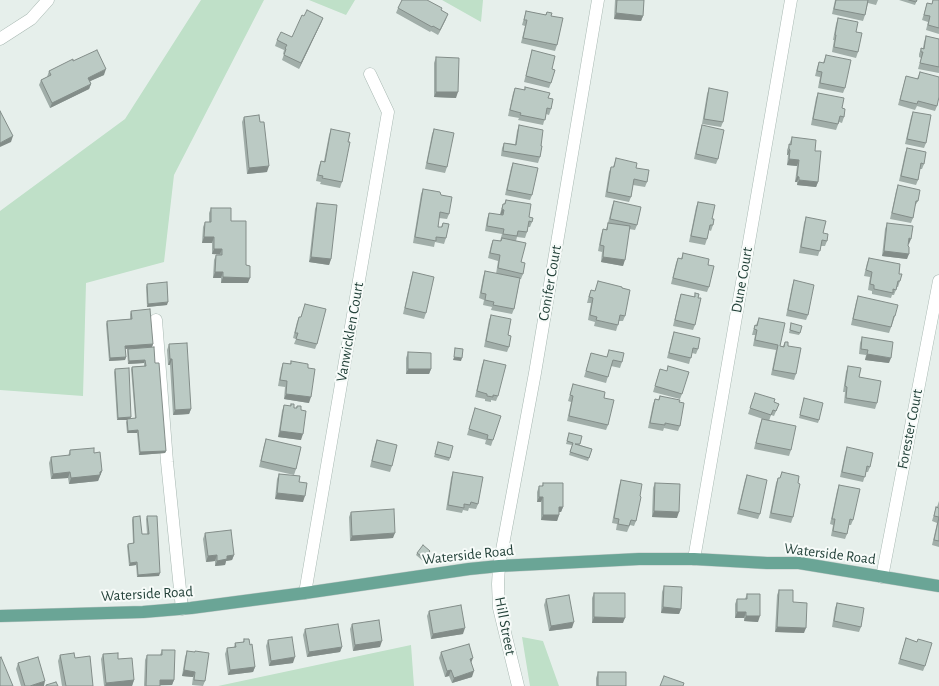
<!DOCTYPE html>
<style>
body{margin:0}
canvas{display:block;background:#e6efeb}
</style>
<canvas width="939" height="686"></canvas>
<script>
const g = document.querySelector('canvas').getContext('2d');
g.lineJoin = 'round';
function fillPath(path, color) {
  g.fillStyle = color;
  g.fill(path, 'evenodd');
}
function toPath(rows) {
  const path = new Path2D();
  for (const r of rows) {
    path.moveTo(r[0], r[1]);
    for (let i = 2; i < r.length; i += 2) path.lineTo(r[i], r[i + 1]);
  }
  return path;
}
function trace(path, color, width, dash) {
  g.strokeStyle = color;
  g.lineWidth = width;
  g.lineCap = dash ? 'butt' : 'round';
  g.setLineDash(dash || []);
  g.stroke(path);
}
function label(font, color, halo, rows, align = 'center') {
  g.font = font + ' "Alegreya Sans",sans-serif';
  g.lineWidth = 4;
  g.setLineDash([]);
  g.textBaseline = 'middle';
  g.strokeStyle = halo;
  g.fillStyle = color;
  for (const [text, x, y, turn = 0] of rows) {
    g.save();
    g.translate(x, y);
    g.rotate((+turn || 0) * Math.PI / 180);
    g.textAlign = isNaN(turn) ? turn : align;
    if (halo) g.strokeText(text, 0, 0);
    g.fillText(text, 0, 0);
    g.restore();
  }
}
const green = toPath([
 [201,0,264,0,174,175,164,262,86,283,83,396,0,390,0,211,125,119],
 [309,0,355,0,346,15],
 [442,0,483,0,481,22],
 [522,637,543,641,559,686,530,686],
 [411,645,414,686,218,686]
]);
const minor = toPath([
 [0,39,31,19,48,0],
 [156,320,167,462,182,609],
 [694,559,791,0],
 [882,577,939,281],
 [305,593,388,112,370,74],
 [518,686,499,608,498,584,499,566,535,373,598,0]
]);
const major = toPath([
 [0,616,143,612,191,608,305,593,469,569,499,566,639,559,694,559,767,563,799,563,939,586]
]);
const wall = toPath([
 [615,0,644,0,643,16,641,21,614,19],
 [835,0,878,0,876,5,868,3,865,15,863,21,832,14],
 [899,0,917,0,915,5],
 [933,0,939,0,939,34,926,30,928,22,922,20,927,3,932,4],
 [398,8,441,10,446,19,438,35,431,31,430,32,396,13],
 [526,11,545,15,547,12,551,16,557,45,555,51,521,43,525,26,522,25],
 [304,16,323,18,321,23,299,69,282,60,284,54,283,54,284,50,275,46,277,40,292,37],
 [838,18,856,32,858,52,856,58,832,52,834,40,833,40,836,24],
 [926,36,939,39,939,73,918,69,921,58,919,57,919,54,921,48,923,48,924,42],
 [532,50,552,69,551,83,549,88,524,82],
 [826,55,845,88,843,93,818,88,820,77,815,76,817,68,819,62,823,63],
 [436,57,456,98,434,97,434,63],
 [73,61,104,75,90,81,91,84,89,89,50,108,39,85,41,80,47,77,49,71],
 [920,72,937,106,935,111,917,106,915,110,898,105,906,76,917,79],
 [525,87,548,98,551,109,549,115,546,114,543,125,518,120,519,118,508,116,513,93,515,88,524,90],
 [709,88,723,122,721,127,702,124,707,94],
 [818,93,842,108,844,117,842,123,839,122,836,130,811,125,816,98],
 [913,112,926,143,924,148,905,144,911,117],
 [244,117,260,122,267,172,247,174,242,122],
 [519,125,541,146,540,157,538,163,501,156,502,148,504,143,515,144,517,131],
 [702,125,718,159,716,164,694,159,700,131],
 [331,129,342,182,340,188,320,184,321,182,316,181,319,166,321,161,324,161,329,135],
 [434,129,447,167,445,173,425,169,432,134],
 [792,137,815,151,818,182,816,187,797,185,797,182,795,182,797,166,787,165,788,155,787,155,787,150],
 [907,148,924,164,922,169,920,169,918,180,916,185,899,181,905,153],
 [616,158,636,168,647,182,645,187,633,185,631,197,629,202,605,197,609,172,611,167,613,167],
 [513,163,532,195,530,200,505,195,511,168],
 [898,185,918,201,915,206,913,218,911,223,890,219,896,191],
 [423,189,441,195,449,214,447,219,439,218,438,227,441,227,443,223,446,238,444,244,435,242,434,247,413,243,421,194],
 [506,200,529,217,532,222,530,227,528,227,527,232,525,238,517,237,516,241,521,262,523,274,521,279,520,279,514,309,512,314,491,310,492,307,483,305,484,300,479,298,483,277,485,271,496,274,498,261,488,258,491,245,493,240,500,241,502,234,485,231,487,219,489,213,500,215,501,210,503,204,504,204],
 [614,201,637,225,635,230,629,229,623,266,601,262,602,252,598,251,601,235,603,229,606,229,608,223,612,206],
 [698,202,712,219,713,225,711,231,709,230,707,239,705,245,689,242,696,207],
 [317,203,331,259,329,265,309,262,315,209],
 [211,208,231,221,246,265,248,283,221,283,221,278,213,278,214,260,216,255,220,255,212,254,212,243,202,243,203,227,205,222,209,222,209,213],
 [806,217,823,233,827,241,825,246,821,246,818,256,799,253,804,223],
 [887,223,909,244,908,244,907,259,882,256,885,229],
 [683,253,708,265,709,287,707,292,671,284,676,263,678,258,681,259],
 [869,258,899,274,900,281,898,287,897,287,894,295,892,295,891,298,872,294,872,291,868,290,870,277,864,276,867,263],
 [413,272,426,313,424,319,403,314,411,278],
 [794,280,808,315,806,320,786,316,792,286],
 [598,281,622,288,625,316,623,321,619,321,616,331,594,326,595,322,588,320,591,303,587,303,589,295,591,290,595,291],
 [147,284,167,305,147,307,146,287],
 [695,293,695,325,693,330,673,326,679,300,681,294,694,297],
 [858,296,895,316,893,322,889,333,851,325,856,302],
 [305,304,317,344,315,349,294,344,296,339,293,338,297,322,299,317,301,317],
 [131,311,153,344,152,347,155,363,166,451,165,453,139,455,137,433,127,433,126,422,127,420,117,420,114,372,115,369,130,419,135,418,131,369,132,367,144,366,144,363,128,364,127,351,127,349,125,349,126,357,125,360,109,361,106,324,107,321,130,319,130,314],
 [491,315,508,335,509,347,507,352,484,347,489,320],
 [759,318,780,346,783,346,785,342,788,346,796,374,794,380,771,375,776,350,753,346,755,335,752,335,753,331,755,325,756,325],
 [791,323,800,333,799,335,789,333],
 [674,332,698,349,696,354,692,353,689,364,667,358,672,338],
 [862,337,889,363,865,360,866,355,859,354,860,343],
 [169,344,191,409,189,414,173,415,170,365,168,365,167,350],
 [609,350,622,362,620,368,611,366,606,383,584,377,591,353,607,357],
 [408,352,431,369,429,374,406,374,406,358],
 [484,360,498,396,496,401,491,400,491,402,485,401,485,399,475,397,482,365],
 [291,361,308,368,309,403,284,399,285,387,278,386,281,369,283,363,290,364],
 [848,366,859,377,877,403,875,409,844,403,845,392,843,392,846,372],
 [660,369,682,394,680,399,653,392],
 [573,384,604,398,608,425,606,430,567,421,571,402,568,401],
 [755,393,774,402,779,404,774,416,771,415,769,421,748,414],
 [660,396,679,402,680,426,678,431,664,428,663,431,648,428,653,404,655,399,658,400],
 [804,398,819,420,818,423,799,418],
 [291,404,294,408,296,408,297,406,301,410,301,440,278,437,282,411,284,405,290,406],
 [475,408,493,440,491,446,485,444,486,440,467,435],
 [762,419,791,450,789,456,754,449,760,424],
 [569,433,580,445,592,449,588,461,569,455,572,445,566,444],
 [266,439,296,469,294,475,259,467,264,445],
 [377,440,392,466,390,472,370,467,375,445],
 [437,445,450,458,449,461,434,457],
 [847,447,870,467,868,472,866,472,863,482,840,477,845,453],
 [70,450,94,453,102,471,98,481,69,484,68,478,51,479,49,463,51,457,68,456],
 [453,472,478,504,476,509,469,508,468,511,463,510,462,513,446,510,451,478],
 [782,472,798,483,793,517,791,523,769,518,776,483,778,478,780,478],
 [279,474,299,482,303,502,275,499,277,479],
 [747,475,760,514,758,519,737,514,745,480],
 [621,480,640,496,636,521,634,526,630,525,627,532,616,530,617,524,612,523,619,486],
 [543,483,563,507,561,512,559,512,559,515,557,521,541,520,541,502,537,502,537,492,539,486,542,486],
 [655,483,677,518,652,517,653,488],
 [839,485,853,520,851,525,849,525,847,534,845,539,831,536,833,525,830,524,837,491],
 [939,501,939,507,937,507],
 [936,507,939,508,939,547,932,545,937,523,932,521],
 [351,512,393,538,350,541,349,517],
 [147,516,159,576,137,577,136,565,129,566,127,546,128,544,133,543,132,520,133,517,142,534,147,534,146,519],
 [205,533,234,555,232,560,226,561,225,565,215,566,215,561,206,562,203,539],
 [430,551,429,553,423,561,416,555,417,553],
 [664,586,681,609,679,614,661,613,662,592],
 [779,590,804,633,775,632,777,595],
 [594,593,623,623,592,623,592,598],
 [747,594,758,622,744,621,744,618,735,618,735,604,737,599,745,599],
 [546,599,572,628,549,631,544,605],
 [837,603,861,627,859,632,832,627,835,608],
 [429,611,463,634,431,639,427,616],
 [352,624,380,647,353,651,350,629],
 [305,629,342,647,340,652,307,657,303,635],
 [906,638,917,642,925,666,923,671,898,664],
 [244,639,250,645,255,667,253,672,228,675,225,654,227,648,234,647,235,643,243,642],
 [268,640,293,663,269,666,266,646],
 [162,650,174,680,172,685,144,686,145,660,147,655,160,655],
 [187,651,205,681,203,686,192,685,193,677,182,676,185,657],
 [441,652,472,677,452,683,449,676,445,677,439,658],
 [103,654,118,659,134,680,132,686,104,686,101,659],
 [60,655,75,658,93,686,62,686,58,661],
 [18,663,44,686,21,686,16,669],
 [598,672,626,686,596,686,596,678]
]);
const shadedWall = toPath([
 [616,13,643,16,641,21,614,19],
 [448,14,446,19,438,35,440,30],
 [323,18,321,23,299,69,301,63],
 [106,69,104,75,86,83,88,78],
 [91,84,89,89,50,108,52,103],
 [436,92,458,92,456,98,434,97],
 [13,136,11,142,0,147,0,143],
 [789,149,790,150,788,155,787,155],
 [789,159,799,160,797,166,787,165],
 [269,166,267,172,247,174,249,168],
 [797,176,799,177,797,182,795,182],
 [799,180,818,182,816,187,797,185],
 [502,209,504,210,502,215,500,215],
 [204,237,214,237,212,243,202,243],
 [909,238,911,239,909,244,907,244],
 [214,249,222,249,220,254,212,254],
 [884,251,909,254,907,259,882,256],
 [311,257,331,259,329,265,309,262],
 [603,257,625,260,623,266,601,262],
 [215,272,223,272,221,278,213,278],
 [223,277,250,278,248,283,221,283],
 [168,302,167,305,147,307,148,304],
 [153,344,152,347,124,349,125,346],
 [867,354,891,358,889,363,865,360],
 [126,357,125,360,109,361,110,358],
 [454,357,462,358,461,361,453,360],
 [170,359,172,359,170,365,168,365],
 [145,360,144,363,128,364,129,361],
 [408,369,431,369,429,374,406,374],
 [286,394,311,397,309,403,284,399],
 [191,409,189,414,173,415,175,410],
 [131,417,130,420,117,420,118,418],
 [138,430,137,433,127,433,128,431],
 [280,431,303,434,301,440,278,437],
 [166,451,165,453,139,455,140,452],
 [102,471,98,481,69,484,71,478],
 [70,472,68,478,51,479,53,474],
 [277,493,305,496,303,502,275,499],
 [539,497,543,497,541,502,537,502],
 [559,507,563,507,561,512,557,512],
 [654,511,679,512,677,518,652,517],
 [543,515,559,515,557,521,541,520],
 [395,533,393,538,350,541,352,536],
 [430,551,429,553,423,561,424,558],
 [217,555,215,561,206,562,208,556],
 [234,555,232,560,226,561,225,565,215,566,217,561,227,556],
 [137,562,136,565,129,566,130,563],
 [160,573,159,576,137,577,138,575],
 [663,607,681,609,679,614,661,613],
 [737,612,746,612,744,618,735,618],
 [746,616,760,616,758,622,744,621],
 [594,617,625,618,623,623,592,623],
 [574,622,572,628,549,631,551,626],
 [777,627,806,628,804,633,775,632],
 [465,628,463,634,431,639,433,634],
 [382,641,380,647,353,651,355,645],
 [342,647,340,652,307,657,309,652],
 [295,657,293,663,269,666,271,661],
 [473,658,471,663,470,659],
 [255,667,253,672,228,675,230,670],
 [184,670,195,672,193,677,182,676],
 [451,670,449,676,445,677,447,671],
 [474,671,472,677,452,683,454,678],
 [134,680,132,686,105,686,106,683],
 [160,680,174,680,172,685,158,685],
 [45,681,44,686,30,686]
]);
const building = toPath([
 [402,0,427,0,442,8,441,10,448,14,440,30,433,26,432,27,398,8,402,0],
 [617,0,644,0,643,16,616,13,617,0],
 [836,0,868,0,865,15,834,9,836,0],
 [909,0,917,0,916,2,909,0],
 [933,0,939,0,939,28,928,25,930,16,924,15,927,3,932,4,933,0],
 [307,10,323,18,301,63,284,55,286,49,285,48,287,45,277,40,281,32,292,37,302,15,304,16,307,10],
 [526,11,546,15,547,12,552,13,551,16,563,18,557,45,523,38,527,20,524,20,526,11],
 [838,18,858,22,856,32,862,33,858,52,834,47,836,35,835,35,838,18],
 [926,36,939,39,939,67,920,63,923,52,921,52,921,48,924,49,926,36],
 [97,50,106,69,88,78,91,84,52,103,41,80,51,75,49,71,73,59,73,61,97,50],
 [532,50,555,56,552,69,555,70,551,83,526,76,532,50],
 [826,55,851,60,845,88,820,83,822,72,817,71,819,62,824,63,826,55],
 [436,57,459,58,458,92,436,92,436,57],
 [920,72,939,77,939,97,937,106,918,101,917,104,900,100,906,76,918,79,920,72],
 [525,87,550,93,548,98,553,99,551,109,547,108,545,120,520,115,521,113,510,110,515,88,525,90,525,87],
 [709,88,728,92,723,122,704,119,709,88],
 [818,93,844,98,842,108,845,109,844,117,840,116,838,124,813,119,818,93],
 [0,111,13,136,0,143,0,111],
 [913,112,931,115,926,143,907,139,913,112],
 [259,115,260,122,264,122,269,166,249,168,244,117,259,115],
 [519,125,543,130,541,146,542,146,540,157,503,151,504,143,516,145,519,125],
 [702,125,724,130,718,159,696,154,702,125],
 [331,129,350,133,348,142,350,142,342,182,322,178,323,176,318,175,321,161,325,162,331,129],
 [434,129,454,133,447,167,427,163,434,129],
 [792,137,816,140,815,151,821,151,818,182,799,180,799,177,797,176,799,160,789,159,790,150,789,149,789,144,791,145,792,137],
 [907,148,926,152,924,164,921,163,918,180,901,176,907,148],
 [616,158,637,163,636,168,649,170,647,182,634,179,631,197,607,192,611,167,614,167,616,158],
 [513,163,538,168,532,195,507,190,513,163],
 [898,185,920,190,918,201,916,201,913,218,892,213,898,185],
 [423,189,440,192,441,195,452,197,449,214,440,212,438,227,442,227,443,223,449,224,446,238,436,237,436,241,415,237,423,189],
 [506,200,531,204,529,217,533,218,532,222,529,221,527,232,518,231,517,236,503,234,504,229,487,226,489,213,503,215,504,210,502,209,503,204,505,204,506,200],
 [614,201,641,207,637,225,610,219,614,201],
 [698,202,715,205,712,219,714,219,713,225,710,225,707,239,691,236,698,202],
 [317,203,337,205,331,259,311,257,317,203],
 [211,208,231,208,231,221,246,221,246,265,250,266,250,278,223,277,223,272,215,272,216,255,222,255,222,249,214,249,214,237,204,237,205,222,211,222,211,208],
 [806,217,826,221,823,233,828,234,827,241,822,240,820,251,801,247,806,217],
 [608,223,630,226,625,260,603,257,604,246,600,245,603,229,607,230,608,223],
 [887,223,913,226,911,239,909,238,908,246,909,247,909,254,884,251,887,223],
 [502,238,526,243,521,262,525,263,523,274,498,268,500,255,490,253,493,240,501,241,502,238],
 [683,253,709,259,708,265,714,266,709,287,673,278,678,258,682,259,683,253],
 [869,258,900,264,899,274,902,274,900,281,898,281,896,290,893,289,893,293,874,289,874,285,870,284,872,272,866,270,869,258],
 [485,271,520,278,514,309,493,305,494,302,485,300,486,294,481,293,485,271],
 [413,272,434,277,426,313,405,308,413,272],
 [794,280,814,285,808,315,788,310,794,280],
 [598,281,622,287,622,288,630,290,625,316,620,315,618,325,596,320,597,317,590,315,593,298,589,297,591,290,595,291,598,281],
 [167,282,168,302,148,304,147,284,167,282],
 [695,293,699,294,698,298,701,298,695,325,675,320,681,294,695,297,695,293],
 [858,296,898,305,895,316,894,316,891,327,853,319,858,296],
 [305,304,326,309,317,344,296,339,298,333,295,333,299,317,301,317,305,304],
 [150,309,153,344,125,346,126,357,110,358,107,321,132,319,131,311,150,309],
 [491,315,511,319,508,335,511,336,509,347,486,341,491,315],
 [759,318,785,323,780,346,784,347,785,342,788,342,788,346,801,348,796,374,773,370,778,345,755,340,757,330,754,329,755,325,757,326,759,318],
 [791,323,802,326,800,333,790,330,791,323],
 [674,332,700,338,698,349,693,348,691,358,669,353,674,332],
 [862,337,893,342,891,358,867,354,868,350,861,349,862,337],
 [187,343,191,409,175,410,172,359,170,359,169,344,187,343],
 [154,347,155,363,159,363,166,451,140,452,138,430,128,431,127,419,136,418,132,367,146,366,145,360,129,361,128,349,154,347],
 [455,348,463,349,462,358,454,357,455,348],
 [609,350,624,353,622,362,613,360,608,377,586,371,591,353,607,357,609,350],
 [408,352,431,353,431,369,408,369,408,352],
 [484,360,506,365,498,396,493,395,493,397,487,396,487,394,477,391,484,360],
 [291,361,308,364,308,368,315,369,311,397,286,394,287,381,280,380,283,363,291,364,291,361],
 [668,366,689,372,682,394,655,386,660,369,667,371,668,366],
 [848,366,861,368,859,377,881,381,877,403,846,398,847,387,845,386,848,366],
 [129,368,131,417,118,418,115,369,129,368],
 [573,384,605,392,604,398,614,400,608,425,569,416,573,396,570,395,573,384],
 [755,393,775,399,774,402,779,404,776,411,773,410,771,415,750,408,755,393],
 [660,396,680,400,679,402,684,403,680,426,665,423,665,425,650,423,655,399,659,400,660,396],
 [804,398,823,403,819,420,800,415,804,398],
 [291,404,294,404,294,408,297,408,297,406,301,406,301,410,306,411,303,434,280,431,284,405,291,406,291,404],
 [475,408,501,416,493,440,487,439,488,435,469,429,475,408],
 [762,419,796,426,791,450,756,443,762,419],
 [569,433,582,436,580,444,575,444,592,449,589,458,570,452,573,443,567,441,569,433],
 [266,439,301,447,296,469,261,461,266,439],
 [377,440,397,445,392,466,372,461,377,440],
 [438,442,453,446,450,458,435,454,438,442],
 [847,447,873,453,870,467,867,466,865,477,842,472,847,447],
 [94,448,94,453,100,452,102,471,100,472,100,475,71,478,70,472,53,474,51,457,70,455,70,450,94,448],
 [453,472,483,477,478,504,471,502,470,505,464,504,464,508,448,505,453,472],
 [782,472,799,476,798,483,800,484,793,517,771,513,778,478,780,478,782,472],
 [279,474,300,476,299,482,307,483,305,496,277,493,279,474],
 [747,475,767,480,760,514,739,509,747,475],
 [621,480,642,484,640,496,641,497,636,521,631,520,629,526,618,524,619,519,614,518,621,480],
 [543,483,563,483,563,507,559,507,559,515,543,515,543,497,539,497,539,486,543,486,543,483],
 [655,483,680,484,679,512,654,511,655,483],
 [839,485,860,489,853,520,850,519,847,534,833,531,835,519,832,519,839,485],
 [936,507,939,508,939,541,934,540,939,517,934,516,936,507],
 [394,509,395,533,352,536,351,512,394,509],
 [140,516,142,534,149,534,147,516,157,516,160,573,138,575,137,562,130,563,128,544,134,543,133,517,140,516],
 [231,530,234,555,227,556,227,559,217,561,217,555,208,556,205,533,231,530],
 [423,545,430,551,424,558,417,553,423,545],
 [664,586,682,587,681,609,663,607,664,586],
 [779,590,793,590,793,602,807,603,806,628,777,627,779,590],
 [594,593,625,593,625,618,594,617,594,593],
 [747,594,760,594,760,616,746,616,746,612,737,612,737,599,747,599,747,594],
 [569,595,574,622,551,626,546,599,569,595],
 [837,603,864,608,861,627,834,621,837,603],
 [461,605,465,628,433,634,429,611,461,605],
 [379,620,382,641,355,645,352,624,379,620],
 [338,624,342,647,309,652,305,629,338,624],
 [292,637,295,657,271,661,268,640,292,637],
 [906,638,917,642,918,639,932,643,925,666,900,659,906,638],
 [244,639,249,639,250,645,252,644,255,667,230,670,227,648,236,647,235,643,244,642,244,639],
 [469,644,473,658,470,659,474,671,454,678,451,670,447,671,441,652,469,644],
 [162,650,175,650,174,680,160,680,160,686,146,686,147,655,162,655,162,650],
 [187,651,195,652,195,651,209,653,205,681,194,680,195,672,184,670,187,651],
 [74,653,75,658,90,656,93,686,66,686,60,655,74,653],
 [118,653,118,659,132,658,134,680,106,683,103,654,118,653],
 [1,657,13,686,0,686,0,658,1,657],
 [38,657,45,681,30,686,25,686,18,663,38,657],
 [598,672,626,672,626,686,598,686,598,672],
 [664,676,684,683,683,686,660,686,664,676],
 [56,682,58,686,46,686,46,685,56,682]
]);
const streetNames = [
 ["Dune Court",742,280,-80],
 ["Conifer Court",550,283,-80],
 ["Vanwicklen Court",350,332,-80],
 ["Forester Court",910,429,-79],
 ["Waterside Road",830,554,7],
 ["Waterside Road",468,555,-6],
 ["Waterside Road",147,594,-3],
 ["Hill Street",505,626,79]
];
fillPath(green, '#bfe0c8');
trace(minor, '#a8b8b2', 13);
trace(major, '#c2cac8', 13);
trace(minor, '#fff', 12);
trace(major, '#6aa596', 12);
fillPath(wall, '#a1aea9');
fillPath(shadedWall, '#838d89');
fillPath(building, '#bbcac4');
trace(building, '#838d89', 1);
label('15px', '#24423a', '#f7fbf9', streetNames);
</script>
